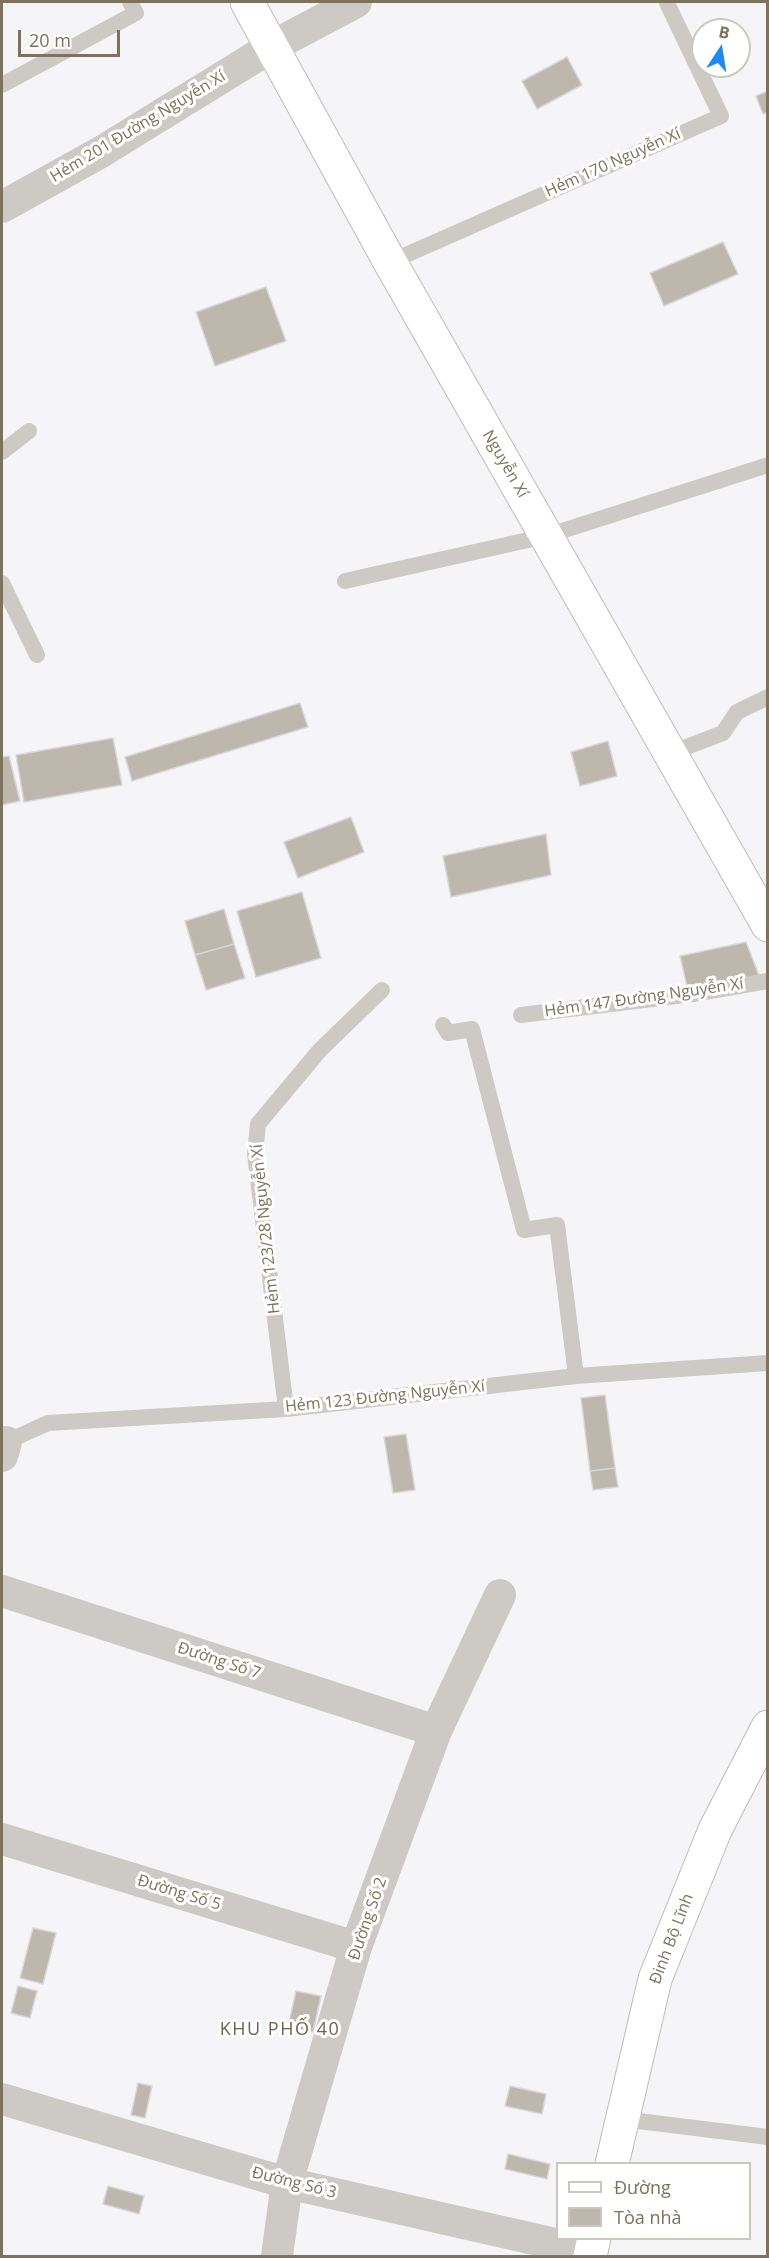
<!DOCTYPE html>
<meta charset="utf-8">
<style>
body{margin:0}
#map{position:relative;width:769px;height:2258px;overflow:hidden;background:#f5f5f8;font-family:"Open Sans",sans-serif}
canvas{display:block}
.frame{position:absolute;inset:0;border:3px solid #7c725d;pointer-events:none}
.legend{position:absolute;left:556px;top:2162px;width:195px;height:78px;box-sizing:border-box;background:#fff;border:2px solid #cbc7be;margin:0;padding:8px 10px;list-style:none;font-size:18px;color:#7c725d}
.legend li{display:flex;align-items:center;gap:12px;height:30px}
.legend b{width:30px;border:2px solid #cbc7be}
.north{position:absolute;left:691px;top:18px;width:60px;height:60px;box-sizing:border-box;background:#fff;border:2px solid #cbc7be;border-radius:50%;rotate:12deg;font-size:16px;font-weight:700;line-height:24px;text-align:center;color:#7c725d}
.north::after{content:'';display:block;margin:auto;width:21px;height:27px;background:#1d8bef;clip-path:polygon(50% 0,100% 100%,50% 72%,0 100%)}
.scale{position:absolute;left:18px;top:30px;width:102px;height:27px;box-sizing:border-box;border:3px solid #7c725d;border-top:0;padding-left:8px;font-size:18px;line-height:21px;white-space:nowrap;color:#7c725d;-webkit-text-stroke:4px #fff;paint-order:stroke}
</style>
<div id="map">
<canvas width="769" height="2258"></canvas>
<div class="frame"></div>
<ul class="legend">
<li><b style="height:8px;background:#fff"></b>Đường</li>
<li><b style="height:16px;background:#bdb7ae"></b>Tòa nhà</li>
</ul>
<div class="north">B</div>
<div class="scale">20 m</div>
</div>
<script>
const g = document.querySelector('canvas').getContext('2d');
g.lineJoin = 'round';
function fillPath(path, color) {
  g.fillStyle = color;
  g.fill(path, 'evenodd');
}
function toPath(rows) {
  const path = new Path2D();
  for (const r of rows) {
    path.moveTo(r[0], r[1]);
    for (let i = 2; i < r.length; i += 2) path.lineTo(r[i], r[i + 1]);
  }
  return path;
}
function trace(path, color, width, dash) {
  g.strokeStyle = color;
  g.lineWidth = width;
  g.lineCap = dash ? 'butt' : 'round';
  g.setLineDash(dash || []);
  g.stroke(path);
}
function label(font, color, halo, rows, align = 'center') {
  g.font = font + ' "Open Sans",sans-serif';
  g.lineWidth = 6;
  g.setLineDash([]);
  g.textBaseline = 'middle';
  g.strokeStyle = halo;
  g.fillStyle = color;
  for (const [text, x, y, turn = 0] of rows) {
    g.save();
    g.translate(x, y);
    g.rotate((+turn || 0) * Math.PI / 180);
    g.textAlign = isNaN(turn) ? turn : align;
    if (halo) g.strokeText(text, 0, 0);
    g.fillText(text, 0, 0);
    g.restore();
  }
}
const building = toPath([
 [567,57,582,85,537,109,522,81,567,57],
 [768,91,768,112,763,114,756,96,768,91],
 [723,242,738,274,664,306,650,273,723,242],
 [266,287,286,341,215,366,196,312,266,287],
 [300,703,308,727,132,781,125,757,300,703],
 [113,738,122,785,24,802,16,755,113,738],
 [608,741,617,776,580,786,571,752,608,741],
 [9,756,20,801,2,805,2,757,9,756],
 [351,817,364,852,298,878,284,842,351,817],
 [546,834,551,875,451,897,443,856,546,834],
 [302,892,321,958,256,977,237,911,302,892],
 [224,909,234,944,195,955,185,921,224,909],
 [746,942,760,978,688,991,680,956,746,942],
 [234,944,245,978,206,990,195,955,234,944],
 [605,1395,615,1468,590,1471,581,1398,605,1395],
 [406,1434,415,1490,393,1493,384,1437,406,1434],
 [615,1468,618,1487,593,1490,590,1471,615,1468],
 [33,1928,56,1933,43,1984,20,1978,33,1928],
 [18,1986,37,1991,30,2018,11,2013,18,1986],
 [296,1991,321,1996,313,2032,288,2027,296,1991],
 [138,2083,152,2086,145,2118,131,2115,138,2083],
 [510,2086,546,2094,542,2114,505,2106,510,2086],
 [508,2154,550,2164,547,2179,505,2169,508,2154],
 [108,2186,144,2196,139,2214,103,2204,108,2186]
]);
const lane = toPath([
 [2,85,136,13,130,2],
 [390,262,721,116,667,3],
 [2,452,29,431],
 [345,581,546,536,768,465],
 [2,583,37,655],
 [671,753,723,733,737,712,768,697],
 [521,1015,693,994,768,981],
 [443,1025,448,1033,472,1029,524,1230,557,1225,576,1376],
 [286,1409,255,1154,258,1124,320,1050,382,990],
 [6,1442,48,1423,286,1409,576,1376,768,1363],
 [622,2119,768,2137]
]);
const street = toPath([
 [2,207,101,152,273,46,356,2],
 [2,1456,6,1442],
 [2,1591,436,1731],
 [2,1839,356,1947],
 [2,2099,287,2183,591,2252],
 [277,2256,287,2183,356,1947,436,1731,500,1595]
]);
const secondary = toPath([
 [247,2,390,262,768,925]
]);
const primary = toPath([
 [612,2164,655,1979,715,1830,768,1727],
 [590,2256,594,2238]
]);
const streetNames = [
 ["Hẻm 201 Đường Nguyễn Xí",138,127,-31],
 ["Hẻm 170 Nguyễn Xí",613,163,-24],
 ["Nguyễn Xí",505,464,60],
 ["Hẻm 147 Đường Nguyễn Xí",644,998,-8],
 ["Hẻm 123/28 Nguyễn Xí",266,1229,-96],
 ["Hẻm 123 Đường Nguyễn Xí",385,1397,-6],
 ["Đường Số 7",219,1661,18],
 ["Đường Số 5",179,1893,17],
 ["Đường Số 2",368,1919,-71],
 ["Đinh Bộ Lĩnh",672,1939,-69],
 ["Đường Số 3",294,2183,14]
];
const neighbourhoodNames = [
 ["KHU PHỐ 40",280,2030]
];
fillPath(building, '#bdb7ae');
trace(building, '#d8d7d9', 1.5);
trace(secondary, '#c0bcb5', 35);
trace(primary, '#bfbcb6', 35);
trace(lane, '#cdcac5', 16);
trace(street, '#cdcac5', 32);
trace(secondary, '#fff', 33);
trace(primary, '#fff', 33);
label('16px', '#7c725d', '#fff', streetNames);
g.letterSpacing = '1.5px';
label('18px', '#6c6453', '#fff', neighbourhoodNames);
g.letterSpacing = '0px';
</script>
